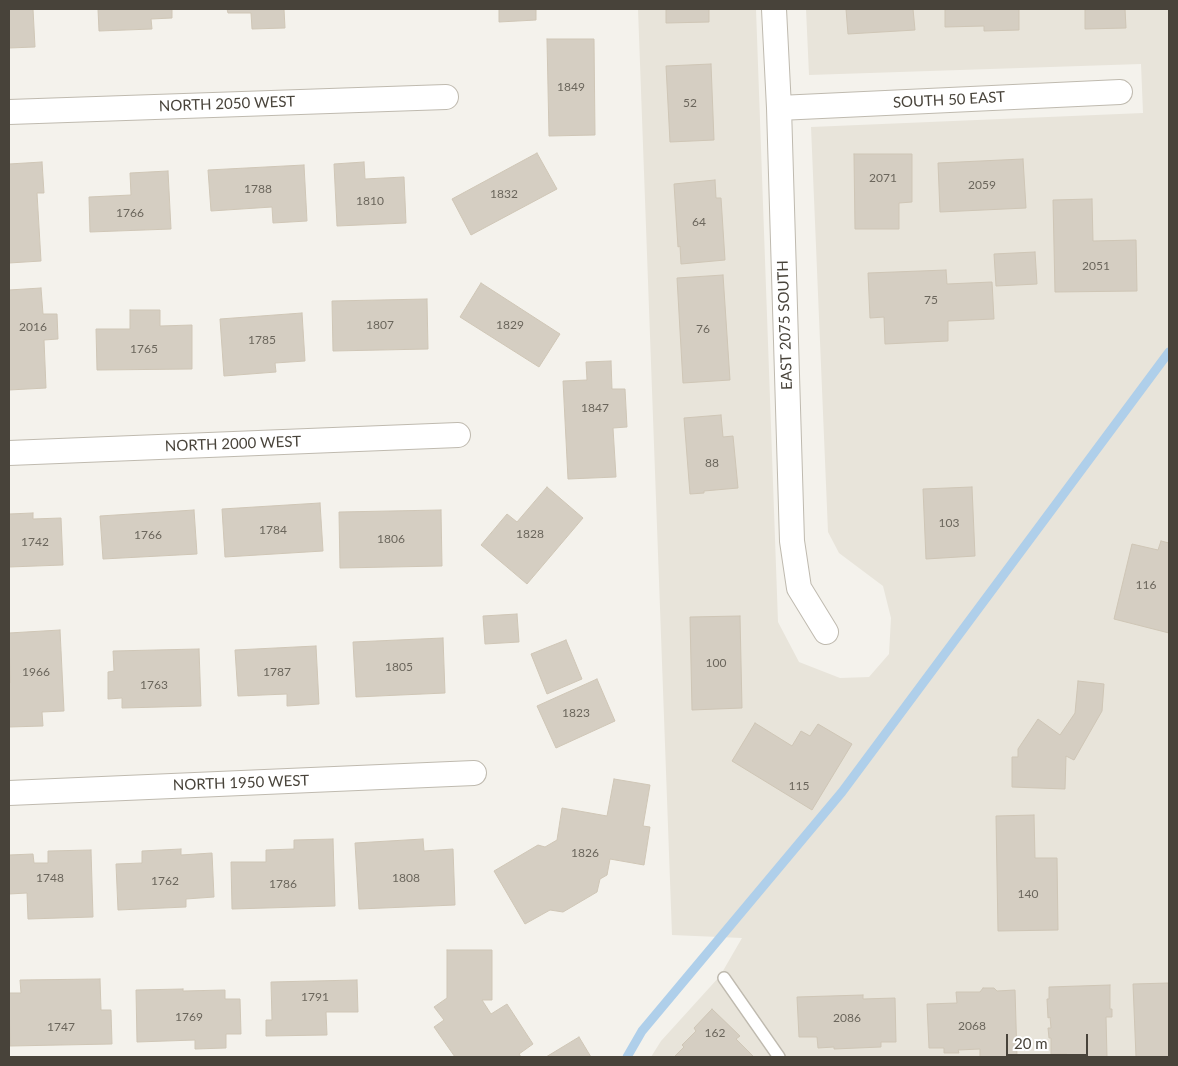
<!DOCTYPE html>
<style>
body{margin:0}
#map{position:relative;width:1178px;height:1066px;overflow:hidden;background:#f4f2ec;font-family:Lato,sans-serif}
canvas{display:block}
.frame{position:absolute;inset:0;border:10px solid #48433a;pointer-events:none}
.scale{position:absolute;left:1006px;top:1034px;width:82px;height:22px;box-sizing:border-box;border:2px solid #48433a;border-top:0;padding-left:6px;font-size:15px;line-height:18px;white-space:nowrap;color:#48433a;-webkit-text-stroke:4px #fff;paint-order:stroke}
</style>
<div id="map">
<canvas width="1178" height="1066"></canvas>
<div class="frame"></div>
<div class="scale">20 m</div>
</div>
<script>
const g = document.querySelector('canvas').getContext('2d');
g.lineJoin = 'round';
function fillPath(path, color) {
  g.fillStyle = color;
  g.fill(path, 'evenodd');
}
function toPath(rows) {
  const path = new Path2D();
  for (const r of rows) {
    path.moveTo(r[0], r[1]);
    for (let i = 2; i < r.length; i += 2) path.lineTo(r[i], r[i + 1]);
  }
  return path;
}
function trace(path, color, width, dash) {
  g.strokeStyle = color;
  g.lineWidth = width;
  g.lineCap = dash ? 'butt' : 'round';
  g.setLineDash(dash || []);
  g.stroke(path);
}
function label(font, color, halo, rows, align = 'center') {
  g.font = font + ' Lato,sans-serif';
  g.lineWidth = 5;
  g.setLineDash([]);
  g.textBaseline = 'middle';
  g.strokeStyle = halo;
  g.fillStyle = color;
  for (const [text, x, y, turn = 0] of rows) {
    g.save();
    g.translate(x, y);
    g.rotate((+turn || 0) * Math.PI / 180);
    g.textAlign = isNaN(turn) ? turn : align;
    if (halo) g.strokeText(text, 0, 0);
    g.fillText(text, 0, 0);
    g.restore();
  }
}
const residential = toPath([
 [638,9,756,9,778,622,799,662,840,678,869,677,889,654,891,618,883,586,839,553,828,532,811,127,1143,113,1141,64,809,75,806,9,1169,9,1169,1057,651,1057,661,1041,720,976,742,938,672,935]
]);
const stream = toPath([
 [627,1057,642,1031,842,792,1169,352]
]);
const building = toPath([
 [9,9,33,9,35,47,9,48,9,9],
 [98,9,172,9,172,18,151,19,152,29,99,31,98,9],
 [227,9,284,9,285,28,252,29,251,13,228,13,227,9],
 [499,9,536,9,536,20,499,22,499,9],
 [666,9,709,9,709,22,666,23,666,9],
 [846,9,913,9,915,30,848,34,846,9],
 [945,9,1019,9,1019,30,984,31,984,26,945,27,945,9],
 [1085,9,1125,9,1126,28,1085,29,1085,9],
 [547,39,594,39,595,135,549,136,547,39],
 [711,64,714,140,670,142,666,66,711,64],
 [537,153,557,189,471,235,452,199,537,153],
 [854,154,912,154,912,202,899,203,899,229,855,229,854,154],
 [1023,159,1026,208,940,212,938,163,1023,159],
 [42,162,44,193,37,193,41,261,9,263,9,164,42,162],
 [364,162,365,179,404,177,406,223,337,226,334,164,364,162],
 [304,165,307,221,273,223,272,207,211,211,208,170,304,165],
 [168,171,171,229,90,232,89,197,131,195,130,173,168,171],
 [715,180,716,198,721,198,725,260,681,264,680,246,678,247,674,184,715,180],
 [1092,199,1093,241,1136,240,1137,291,1055,292,1053,200,1092,199],
 [1035,252,1037,284,996,286,994,254,1035,252],
 [946,270,947,284,992,282,994,319,948,321,948,341,885,344,884,317,870,318,868,273,946,270],
 [723,275,730,380,683,383,677,278,723,275],
 [481,283,560,334,539,367,460,317,481,283],
 [41,288,43,314,57,314,58,339,44,340,46,388,9,390,9,290,41,288],
 [427,299,428,349,333,351,332,301,427,299],
 [130,310,160,310,160,326,192,325,192,369,97,370,96,329,130,329,130,310],
 [302,313,305,361,275,363,276,372,224,376,220,319,302,313],
 [611,361,612,389,625,389,627,427,613,428,616,477,568,479,563,381,587,380,586,362,611,361],
 [721,415,723,437,733,436,738,488,704,491,704,493,690,494,684,418,721,415],
 [547,487,583,518,527,584,481,545,507,514,517,522,547,487],
 [972,487,975,556,926,559,923,489,972,487],
 [320,503,323,551,225,557,222,509,320,503],
 [194,510,197,554,103,559,100,516,194,510],
 [441,510,442,566,340,568,339,512,441,510],
 [33,513,33,519,61,518,63,565,9,567,9,514,33,513],
 [1161,541,1169,543,1169,633,1114,619,1132,544,1158,550,1161,541],
 [517,614,519,642,485,644,483,616,517,614],
 [740,616,742,708,692,710,690,617,740,616],
 [60,630,64,711,42,712,43,726,9,727,9,683,10,683,9,633,60,630],
 [443,638,445,693,356,697,353,642,443,638],
 [566,640,582,679,547,694,531,654,566,640],
 [316,646,319,704,287,706,287,694,238,696,235,650,316,646],
 [199,649,201,706,122,708,122,698,108,699,108,672,114,671,113,651,199,649],
 [597,679,615,721,556,748,537,706,597,679],
 [1078,681,1104,684,1102,711,1074,760,1066,756,1065,789,1012,787,1012,757,1018,757,1018,749,1038,719,1060,735,1075,713,1078,681],
 [755,723,792,746,801,731,810,736,818,724,852,744,812,810,732,761,755,723],
 [614,779,650,785,643,826,650,827,644,865,610,859,607,875,600,879,597,892,563,912,550,910,525,924,494,871,538,845,545,847,557,840,562,808,607,816,614,779],
 [1034,815,1035,858,1057,858,1058,930,998,931,996,816,1034,815],
 [333,839,335,906,232,909,231,862,266,862,266,850,294,849,294,840,333,839],
 [423,839,424,851,453,849,455,905,359,909,355,843,423,839],
 [181,849,181,855,212,853,214,897,186,899,186,907,118,910,116,864,142,863,142,851,181,849],
 [91,850,93,917,28,919,27,893,9,894,9,855,33,854,34,863,48,863,48,851,91,850],
 [447,950,492,950,492,1000,482,1000,491,1014,507,1004,533,1044,519,1054,521,1057,455,1057,434,1027,444,1020,434,1007,447,998,447,950],
 [100,979,101,1010,111,1010,112,1044,10,1046,9,993,21,993,20,980,100,979],
 [357,980,358,1012,326,1012,327,1035,266,1036,266,1020,272,1020,271,982,357,980],
 [1169,983,1169,1057,1136,1057,1133,984,1169,983],
 [1110,985,1110,1009,1112,1009,1112,1017,1106,1017,1107,1057,1067,1057,1067,1054,1051,1054,1051,1038,1049,1038,1048,1028,1051,1028,1050,1017,1048,1018,1047,999,1049,999,1049,987,1110,985],
 [983,988,994,988,997,991,1015,990,1017,1057,980,1057,980,1049,958,1050,959,1053,944,1053,944,1048,929,1048,927,1004,957,1003,956,992,980,992,983,988],
 [183,989,183,991,225,990,225,999,240,999,241,1034,226,1034,226,1048,195,1049,195,1040,137,1042,136,990,183,989],
 [863,995,863,999,895,998,896,1042,881,1042,881,1047,834,1049,834,1047,818,1048,817,1037,799,1037,797,997,863,995],
 [712,1009,740,1036,736,1039,754,1057,674,1057,684,1047,682,1045,696,1031,694,1028,712,1009],
 [579,1037,591,1057,546,1057,579,1037]
]);
const lane = toPath([
 [724,978,779,1057]
]);
const street = toPath([
 [774,9,779,108,792,541,799,588,826,632],
 [779,108,1120,92],
 [9,112,446,97],
 [9,453,458,435],
 [9,793,474,773]
]);
const numberNames = [
 ["1849",571,87],
 ["52",690,103],
 ["2071",883,178],
 ["2059",982,185],
 ["1788",258,189],
 ["1832",504,194],
 ["1810",370,201],
 ["1766",130,213],
 ["64",699,222],
 ["2051",1096,266],
 ["75",931,300],
 ["1807",380,325],
 ["1829",510,325],
 ["2016",33,327],
 ["76",703,329],
 ["1785",262,340],
 ["1765",144,349],
 ["1847",595,408],
 ["88",712,463],
 ["103",949,523],
 ["1784",273,530],
 ["1828",530,534],
 ["1766",148,535],
 ["1806",391,539],
 ["1742",35,542],
 ["116",1146,585],
 ["100",716,663],
 ["1805",399,667],
 ["1966",36,672],
 ["1787",277,672],
 ["1763",154,685],
 ["1823",576,713],
 ["115",799,786],
 ["1826",585,853],
 ["1748",50,878],
 ["1808",406,878],
 ["1762",165,881],
 ["1786",283,884],
 ["140",1028,894],
 ["1791",315,997],
 ["1769",189,1017],
 ["2086",847,1018],
 ["2068",972,1026],
 ["1747",61,1027],
 ["162",715,1033]
];
const streetNames = [
 ["SOUTH 50 EAST",949,100,-3],
 ["NORTH 2050 WEST",227,104,-2],
 ["EAST 2075 SOUTH",785,325,-92],
 ["NORTH 2000 WEST",233,444,-2],
 ["NORTH 1950 WEST",241,783,-2]
];
fillPath(residential, '#e8e4da');
trace(stream, '#afcfea', 9);
fillPath(building, '#d5cec2');
trace(building, '#cfc6b6', 1);
trace(lane, '#bfbaaf', 14);
trace(street, '#bfbaaf', 26);
trace(lane, '#fff', 11);
trace(street, '#fff', 24);
label('12px', '#6b665c', null, numberNames);
label('15px', '#48433a', '#fff', streetNames);
</script>
